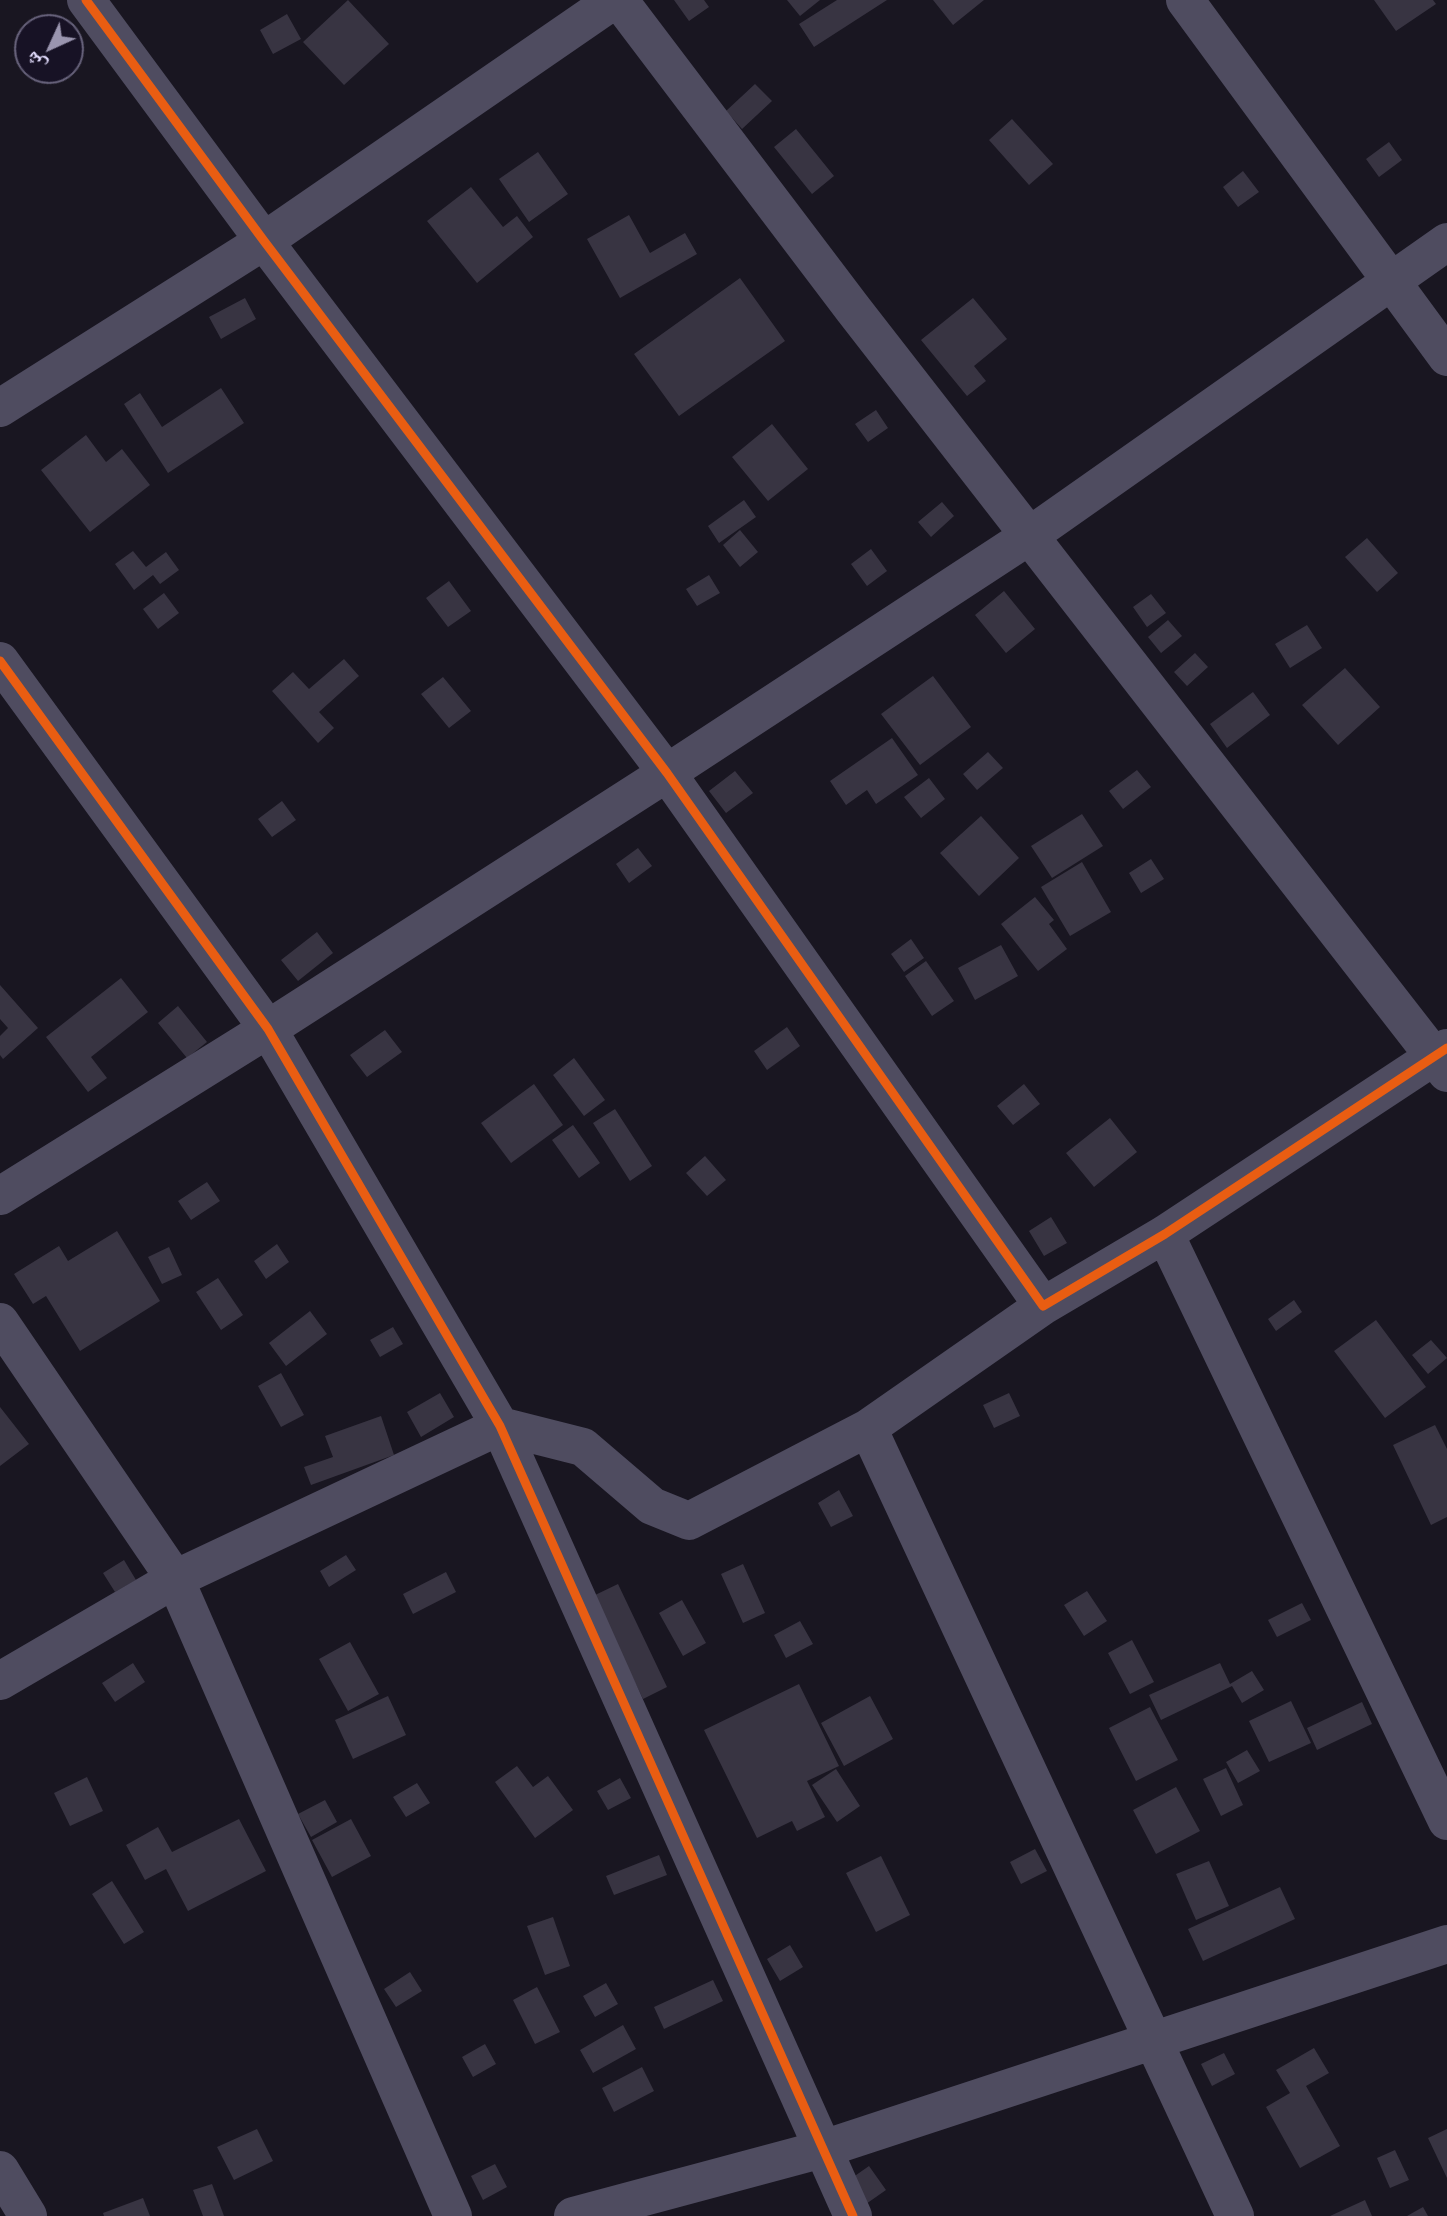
<!DOCTYPE html>
<meta charset="utf-8">
<style>
body{margin:0}
#map{position:relative;width:1447px;height:2216px;overflow:hidden;background:#191621;font-family:Mulish,"Noto Naskh Arabic",sans-serif}
canvas{display:block}
.north{position:absolute;left:14px;top:14px;width:70px;height:70px;box-sizing:border-box;background:#171225;border:2px solid #67627b;border-radius:50%;rotate:225deg;font-size:19px;font-weight:700;line-height:28px;text-align:center;color:#e0dafb}
.north::after{content:'';display:block;margin:auto;width:24px;height:32px;background:#9a95af;clip-path:polygon(50% 0,100% 100%,50% 72%,0 100%)}
</style>
<div id="map">
<canvas width="1447" height="2216"></canvas>
<div class="north">ش</div>
</div>
<script>
const g = document.querySelector('canvas').getContext('2d');
g.lineJoin = 'round';
function fillPath(path, color) {
  g.fillStyle = color;
  g.fill(path, 'evenodd');
}
function toPath(rows) {
  const path = new Path2D();
  for (const r of rows) {
    path.moveTo(r[0], r[1]);
    for (let i = 2; i < r.length; i += 2) path.lineTo(r[i], r[i + 1]);
  }
  return path;
}
function trace(path, color, width, dash) {
  g.strokeStyle = color;
  g.lineWidth = width;
  g.lineCap = dash ? 'butt' : 'round';
  g.setLineDash(dash || []);
  g.stroke(path);
}
const building = toPath([
 [348,0,389,44,344,85,303,42],
 [674,0,704,0,709,7,689,21],
 [787,0,820,0,800,16],
 [837,0,887,0,814,47,799,24],
 [933,0,984,0,953,25],
 [1374,0,1433,0,1436,4,1396,31],
 [287,14,301,39,273,54,260,30],
 [755,84,772,101,742,129,726,111],
 [1012,119,1053,164,1029,185,989,140],
 [796,129,834,176,812,194,774,147],
 [1389,142,1402,160,1379,177,1366,159],
 [538,152,568,194,529,222,499,179],
 [1243,171,1259,192,1238,207,1223,187],
 [471,187,503,227,517,216,533,237,477,283,427,221],
 [629,215,650,253,685,233,697,254,620,298,587,239],
 [740,278,785,341,679,416,634,354],
 [245,298,256,319,221,339,209,317],
 [973,298,1007,339,974,366,986,381,967,396,921,340],
 [221,388,244,423,168,473,124,404,140,393,162,427],
 [876,410,888,428,868,442,855,424],
 [772,424,808,469,768,501,732,457],
 [86,435,106,462,122,449,150,485,90,532,41,470],
 [744,500,756,517,719,543,708,526],
 [942,502,954,516,931,537,918,522],
 [740,530,758,552,740,567,723,545],
 [1367,538,1398,573,1377,592,1345,557],
 [871,549,887,571,867,586,851,564],
 [133,551,146,567,166,552,179,570,160,584,153,575,134,590,115,564],
 [709,575,720,593,697,606,686,589],
 [449,581,471,611,448,627,426,598],
 [1004,591,1035,629,1006,653,975,615],
 [164,593,179,613,158,629,143,609],
 [1151,594,1166,613,1147,627,1133,607],
 [1168,620,1182,636,1161,653,1148,637],
 [1307,625,1322,648,1290,668,1275,644],
 [1195,653,1208,667,1187,686,1174,672],
 [344,659,359,676,319,712,334,728,318,743,272,691,293,672,309,689],
 [1345,668,1380,707,1338,745,1302,705],
 [933,676,971,727,920,765,881,714],
 [443,677,471,711,449,728,421,694],
 [1253,692,1270,715,1227,748,1210,724],
 [892,738,918,775,876,804,867,790,846,805,830,781],
 [988,752,1003,768,977,790,963,774],
 [1137,770,1151,787,1123,809,1109,791],
 [735,771,753,793,726,813,709,791],
 [929,778,945,799,921,818,904,797],
 [282,801,296,820,272,837,258,819],
 [1082,814,1103,846,1052,878,1031,846],
 [981,816,1019,858,979,896,940,853],
 [638,848,652,866,629,883,616,864],
 [1151,859,1164,879,1141,893,1129,873],
 [1082,862,1111,912,1070,936,1041,887],
 [1035,897,1054,920,1049,924,1067,949,1038,971,1001,924],
 [317,932,333,953,298,981,281,960],
 [911,939,924,958,904,972,891,954],
 [1001,945,1018,976,975,1000,958,968],
 [926,961,954,1001,932,1016,905,976],
 [121,978,148,1012,91,1057,107,1078,88,1092,46,1037],
 [0,985,38,1028,3,1059,0,1055,0,1036,8,1028,0,1019],
 [178,1006,207,1042,187,1058,158,1023],
 [787,1027,800,1046,767,1070,754,1051],
 [385,1030,402,1052,367,1077,350,1055],
 [574,1058,605,1100,584,1116,553,1075],
 [534,1084,563,1125,511,1163,481,1123],
 [1024,1084,1040,1104,1013,1125,997,1106],
 [615,1109,652,1166,630,1181,593,1123],
 [1110,1118,1137,1152,1094,1187,1066,1153],
 [573,1125,600,1163,579,1178,552,1140],
 [705,1156,726,1180,707,1196,686,1173],
 [207,1182,220,1201,191,1220,178,1201],
 [1051,1217,1067,1243,1044,1256,1029,1231],
 [117,1231,160,1301,80,1351,46,1296,33,1304,14,1274,59,1246,68,1261],
 [277,1244,289,1262,266,1279,254,1261],
 [169,1247,182,1275,162,1284,148,1257],
 [218,1278,243,1315,221,1330,196,1292],
 [1294,1300,1302,1312,1276,1331,1268,1319],
 [310,1311,327,1334,286,1366,269,1343],
 [1376,1320,1426,1387,1385,1418,1334,1351],
 [393,1327,403,1344,380,1357,370,1340],
 [1431,1340,1447,1358,1428,1374,1412,1355],
 [281,1373,304,1415,281,1427,258,1386],
 [440,1393,454,1417,421,1437,407,1412],
 [1009,1393,1020,1416,994,1428,983,1405],
 [0,1407,29,1444,0,1466],
 [381,1416,394,1455,311,1485,304,1467,333,1457,325,1436],
 [1435,1425,1447,1449,1447,1517,1431,1525,1393,1445],
 [839,1490,853,1516,831,1527,818,1503],
 [346,1555,356,1570,329,1587,320,1571],
 [124,1560,136,1580,115,1592,103,1573],
 [743,1564,765,1613,743,1623,721,1574],
 [446,1572,456,1592,413,1614,403,1594],
 [618,1584,667,1687,643,1699,593,1596],
 [1087,1591,1107,1621,1084,1636,1064,1605],
 [682,1600,706,1643,683,1656,659,1613],
 [1302,1603,1311,1620,1277,1637,1268,1620],
 [800,1621,813,1644,786,1658,774,1635],
 [1132,1640,1154,1682,1130,1694,1108,1653],
 [350,1642,379,1694,348,1711,319,1659],
 [133,1663,145,1682,115,1702,102,1683],
 [1220,1663,1230,1684,1252,1671,1264,1690,1242,1703,1232,1686,1161,1720,1149,1695],
 [799,1684,839,1766,807,1781,825,1817,797,1831,792,1821,757,1838,704,1730],
 [388,1696,406,1735,353,1759,335,1720],
 [870,1696,893,1739,844,1766,821,1723],
 [1291,1701,1311,1743,1269,1762,1249,1721],
 [1362,1702,1372,1724,1317,1750,1307,1728],
 [1150,1707,1178,1760,1136,1781,1109,1728],
 [1247,1750,1260,1771,1238,1783,1226,1762],
 [517,1766,533,1787,548,1776,573,1810,535,1838,495,1782],
 [1226,1768,1243,1805,1221,1816,1203,1779],
 [836,1769,860,1806,837,1822,812,1785],
 [87,1777,103,1811,70,1826,54,1793],
 [620,1778,631,1798,608,1810,597,1791],
 [417,1783,430,1803,406,1817,393,1797],
 [1176,1787,1200,1831,1156,1854,1133,1810],
 [325,1800,337,1822,311,1837,298,1814],
 [239,1819,266,1871,188,1911,166,1869,145,1880,126,1845,158,1827,172,1852],
 [351,1819,371,1856,332,1877,312,1840],
 [1035,1849,1047,1871,1021,1884,1010,1862],
 [659,1855,667,1875,614,1895,606,1876],
 [881,1856,910,1915,876,1932,846,1873],
 [1209,1861,1229,1906,1196,1920,1176,1874],
 [112,1881,144,1932,124,1944,92,1894],
 [1280,1887,1295,1919,1203,1961,1188,1929],
 [553,1917,570,1966,545,1975,527,1926],
 [790,1945,803,1967,780,1981,767,1959],
 [410,1972,422,1991,396,2007,384,1989],
 [713,1980,723,2001,664,2029,654,2007],
 [606,1983,618,2004,595,2017,583,1996],
 [537,1987,560,2032,535,2044,513,2000],
 [623,2025,636,2049,593,2073,580,2050],
 [485,2044,496,2064,473,2077,462,2057],
 [1314,2048,1329,2073,1306,2086,1340,2146,1300,2168,1266,2107,1290,2093,1276,2070],
 [1224,2053,1235,2074,1212,2086,1201,2064],
 [642,2067,654,2091,614,2112,602,2088],
 [257,2129,273,2161,234,2180,217,2147],
 [1447,2129,1447,2178,1428,2138],
 [1395,2150,1409,2180,1390,2188,1377,2158],
 [495,2164,507,2187,483,2200,471,2176],
 [869,2166,886,2190,866,2204,849,2180],
 [212,2184,224,2216,203,2216,193,2190],
 [143,2198,150,2216,104,2216,103,2213],
 [1365,2200,1372,2216,1330,2216],
 [1423,2207,1428,2216,1407,2216]
]);
const minor = toPath([
 [86,0,264,241,667,773,1043,1306,1165,1234,1447,1048],
 [619,0,853,309,1447,1073],
 [1185,0,1447,357],
 [0,408,264,241,614,0],
 [0,661,268,1029,500,1426,853,2216],
 [0,1196,268,1029,667,773,1029,536,1447,242],
 [1165,1234,1447,1821],
 [0,1322,175,1579,453,2216],
 [868,1428,1235,2216],
 [0,1681,175,1579,500,1426,583,1447,652,1506,689,1521,868,1428,1043,1306],
 [0,2170,28,2216],
 [573,2216,823,2149,1447,1944]
]);
const cycleway = toPath([
 [86,0,264,241,667,773,1043,1306,1165,1234,1447,1048],
 [0,661,268,1029,500,1426,853,2216]
]);
fillPath(building, '#383442');
trace(minor, '#4f4c60', 38);
trace(cycleway, '#e95d12', 9);
</script>
